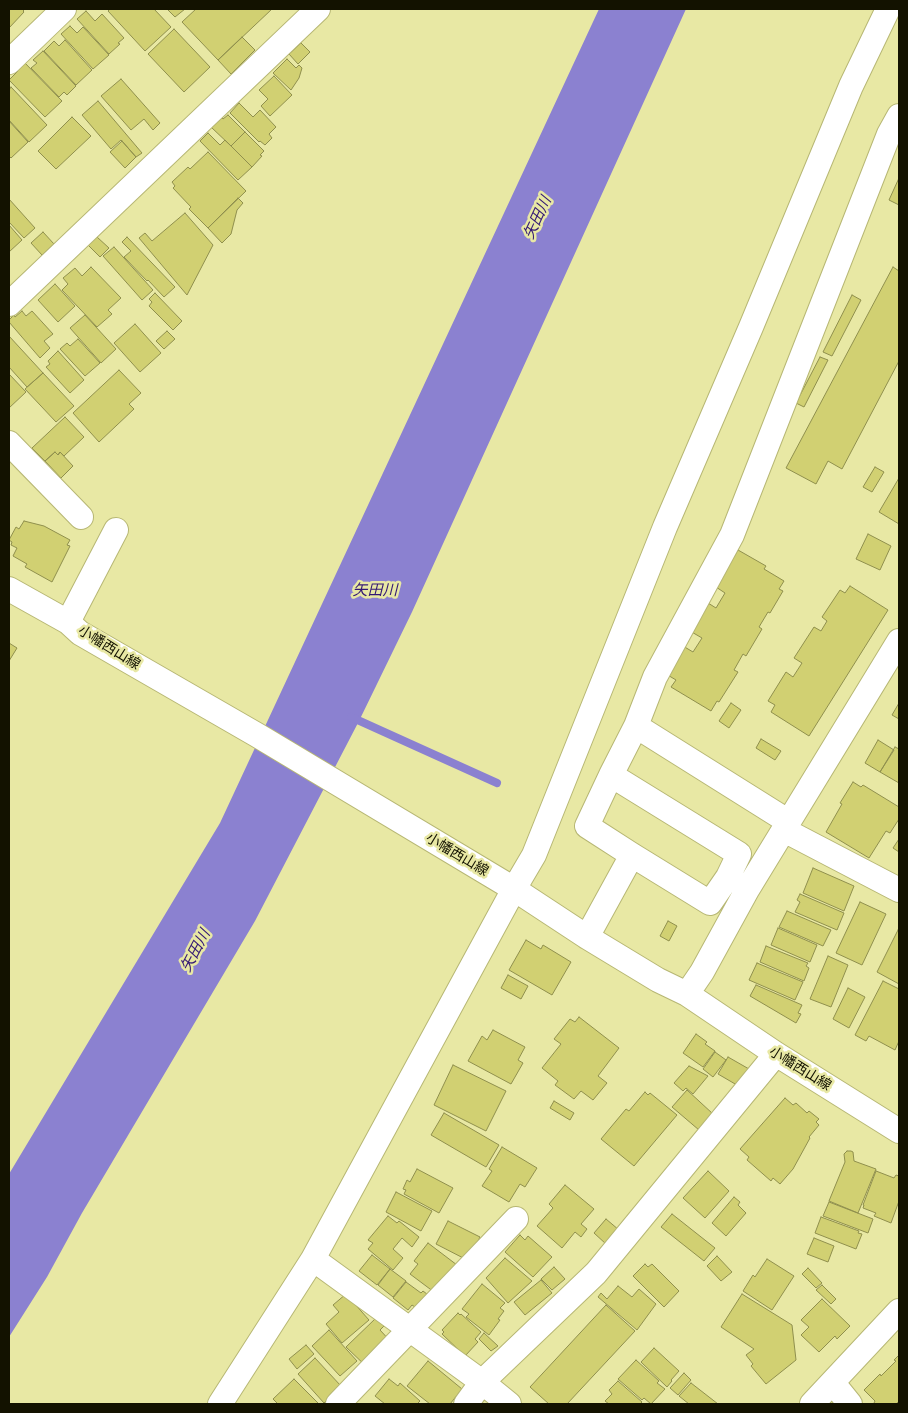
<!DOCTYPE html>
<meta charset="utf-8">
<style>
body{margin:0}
#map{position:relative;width:908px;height:1413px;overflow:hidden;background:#e8e8a4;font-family:"Space Grotesk",sans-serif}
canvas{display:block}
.frame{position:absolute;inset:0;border:10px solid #131200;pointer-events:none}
</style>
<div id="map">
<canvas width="908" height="1413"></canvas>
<div class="frame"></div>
</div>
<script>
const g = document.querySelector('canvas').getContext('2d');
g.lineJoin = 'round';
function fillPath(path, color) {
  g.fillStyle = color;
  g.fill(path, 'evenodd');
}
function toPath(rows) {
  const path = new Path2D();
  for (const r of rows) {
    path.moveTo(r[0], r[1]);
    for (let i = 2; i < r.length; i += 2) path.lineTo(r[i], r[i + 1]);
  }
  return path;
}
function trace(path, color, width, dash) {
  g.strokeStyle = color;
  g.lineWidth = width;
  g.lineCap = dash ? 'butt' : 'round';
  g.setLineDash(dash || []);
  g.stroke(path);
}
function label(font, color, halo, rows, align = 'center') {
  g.font = font + ' "Space Grotesk","Noto Sans JP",sans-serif';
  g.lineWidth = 5;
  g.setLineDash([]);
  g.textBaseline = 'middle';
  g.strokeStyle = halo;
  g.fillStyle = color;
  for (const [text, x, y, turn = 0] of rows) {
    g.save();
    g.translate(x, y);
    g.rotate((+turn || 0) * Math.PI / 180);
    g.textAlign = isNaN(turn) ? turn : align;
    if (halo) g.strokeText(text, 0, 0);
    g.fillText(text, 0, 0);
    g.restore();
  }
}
const water = toPath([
 [599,9,686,9,412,612,359,721,255,921,82,1213,47,1277,9,1337,9,1174,220,823]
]);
const stream = toPath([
 [351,717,497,783]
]);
const building = toPath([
 [9,9,25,9,23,11,24,12,9,28,9,9],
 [110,9,154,9,171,27,145,51,108,11,110,9],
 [167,9,185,9,175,17,167,9],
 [196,9,272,9,218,60,182,22,196,9],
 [86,11,95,21,102,14,124,38,118,43,120,44,109,54,77,19,86,11],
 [70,26,77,33,83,27,109,55,93,69,61,34,70,26],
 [174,29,210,67,184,92,148,54,174,29],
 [242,37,255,50,231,74,218,60,242,37],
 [65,40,92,70,76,85,44,51,54,41,59,46,65,40],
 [301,43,310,52,298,64,289,54,301,43],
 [43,51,76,86,67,95,64,92,59,97,31,68,37,63,33,60,43,51],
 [287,59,296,68,299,65,302,68,299,78,291,90,273,73,287,59],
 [23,61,62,101,45,117,9,80,18,71,15,68,23,61],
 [274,76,292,95,270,116,261,106,268,99,259,90,274,76],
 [121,79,160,123,153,130,144,119,131,130,101,96,121,79],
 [11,87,47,125,29,142,9,120,9,90,11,87],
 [98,101,142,153,136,157,121,140,111,149,82,115,98,101],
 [239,103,253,117,260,110,276,127,269,134,272,138,265,145,260,141,259,142,230,113,239,103],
 [228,115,245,132,231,146,211,127,221,117,223,119,228,115],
 [72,117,91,136,56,169,38,151,72,117],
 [9,121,28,142,11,158,9,156,9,121],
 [245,132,264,151,260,155,262,156,252,167,231,146,245,132],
 [208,133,220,145,225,140,252,167,238,180,200,141,208,133],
 [122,141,136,157,125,168,110,152,122,141],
 [208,152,246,191,208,228,189,209,191,207,173,188,175,186,172,182,188,167,190,169,208,152],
 [899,178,899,205,889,200,899,178],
 [238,198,243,203,237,210,231,234,222,243,208,228,238,198],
 [9,199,35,228,24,238,9,222,9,199],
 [185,213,213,245,187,295,139,238,145,233,152,241,185,213],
 [9,225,22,240,9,252,9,225],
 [43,232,54,244,42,255,31,243,43,232],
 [97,237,109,248,100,257,88,245,97,237],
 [127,237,175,287,164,297,148,280,147,281,124,257,131,251,122,242,127,237],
 [114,247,153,290,142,300,103,256,114,247],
 [91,267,121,298,108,310,112,314,97,327,62,290,68,284,63,278,75,268,82,276,91,267],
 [893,267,899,271,899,361,842,469,828,461,816,484,786,468,893,267],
 [55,284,75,306,58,322,38,300,55,284],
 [155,293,182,321,173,330,149,306,152,302,149,299,155,293],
 [852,295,861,300,832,356,823,352,852,295],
 [22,311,26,316,32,311,53,334,44,341,50,348,40,358,9,322,9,320,14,315,15,317,22,311],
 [85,315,116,349,101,363,70,328,85,315],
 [135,324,161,353,140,372,114,343,135,324],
 [167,331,175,339,164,349,156,341,167,331],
 [9,336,43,373,27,387,9,367,9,336],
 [78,339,100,363,85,376,60,349,67,343,70,346,78,339],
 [58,351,84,380,70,393,46,367,50,364,48,361,58,351],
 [820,357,828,360,804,407,796,403,820,357],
 [119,370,141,393,129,404,134,409,99,442,73,413,119,370],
 [43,373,74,406,56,422,25,389,43,373],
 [9,374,26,392,9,408,9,374],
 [65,417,84,437,64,456,60,452,58,455,55,452,45,461,32,448,65,417],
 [55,452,58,455,60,452,73,466,61,478,45,461,55,452],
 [875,467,884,472,872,492,863,487,875,467],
 [899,478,899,524,879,512,899,478],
 [24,521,44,526,70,540,67,545,70,546,52,582,25,567,27,564,13,556,17,548,11,545,12,542,9,540,16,527,19,529,24,521],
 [868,534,891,546,880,570,856,559,868,534],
 [738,550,766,566,764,569,784,581,779,589,783,591,770,613,768,612,759,627,762,629,746,656,743,654,734,670,738,672,719,702,717,701,711,711,671,687,676,680,666,674,683,646,693,652,702,638,690,631,708,603,716,608,725,593,716,587,738,550],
 [850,586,888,610,809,736,771,712,775,705,768,701,786,672,793,677,802,663,794,658,814,627,821,631,827,621,822,617,840,590,845,593,850,586],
 [9,643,17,648,9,661,9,643],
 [731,703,741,710,729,728,719,721,731,703],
 [899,703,899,719,892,715,899,703],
 [761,739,781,751,775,760,756,748,761,739],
 [878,740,894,750,880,772,865,763,878,740],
 [895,747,899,749,899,783,880,772,895,747],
 [853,782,861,787,863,785,899,807,899,819,890,833,886,831,869,858,826,832,842,804,840,803,853,782],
 [899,839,899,852,893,848,899,839],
 [813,868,854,886,844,911,803,893,813,868],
 [800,894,844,913,837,930,795,912,800,902,797,900,800,894],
 [860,902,886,914,862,965,836,953,860,902],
 [787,911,831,930,823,946,779,927,787,911],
 [668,921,677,926,669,941,660,936,668,921],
 [778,928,817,945,810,962,771,945,778,928],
 [898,930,899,931,899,984,877,972,898,930],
 [526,940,541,949,543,945,571,962,552,995,509,970,526,940],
 [766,946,808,963,806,966,809,968,804,981,760,962,766,946],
 [828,956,848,965,831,1007,810,999,828,956],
 [757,963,803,982,795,1000,749,980,757,963],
 [508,975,528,986,521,999,501,988,508,975],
 [883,981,899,989,899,1041,895,1050,869,1036,866,1041,855,1035,883,981],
 [756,985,802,1005,798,1013,801,1014,796,1023,750,996,756,985],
 [848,988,865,997,849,1028,833,1019,848,988],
 [579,1017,619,1048,598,1076,607,1083,593,1100,581,1091,574,1099,555,1085,558,1081,542,1068,561,1044,554,1039,570,1019,575,1022,579,1017],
 [493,1030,525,1047,518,1060,523,1063,511,1084,468,1061,482,1036,487,1040,493,1030],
 [696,1034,707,1042,705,1044,715,1051,703,1067,683,1053,696,1034],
 [715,1052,726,1060,713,1077,703,1069,715,1052],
 [728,1057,749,1069,742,1088,718,1074,728,1057],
 [453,1065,506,1091,486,1131,434,1105,453,1065],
 [689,1066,708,1076,693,1094,686,1088,683,1091,674,1083,689,1066],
 [687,1090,713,1114,699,1130,672,1107,687,1090],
 [645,1092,648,1095,650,1093,677,1115,634,1166,601,1139,626,1109,629,1111,645,1092],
 [785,1098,793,1105,796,1103,807,1113,809,1111,819,1119,816,1122,819,1125,809,1137,810,1138,793,1169,780,1184,773,1178,771,1181,747,1160,749,1157,740,1149,785,1098],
 [554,1101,574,1113,570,1120,550,1108,554,1101],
 [444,1113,499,1145,486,1167,431,1135,444,1113],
 [502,1147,537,1168,525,1187,520,1184,509,1202,482,1186,492,1171,489,1169,502,1147],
 [847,1151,851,1151,853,1152,854,1161,876,1169,858,1213,829,1201,845,1162,844,1154,847,1151],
 [417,1169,453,1188,439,1213,404,1194,406,1190,403,1189,407,1180,410,1182,417,1169],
 [708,1171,729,1191,705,1218,683,1198,708,1171],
 [876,1171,894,1178,896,1175,899,1176,899,1201,891,1223,874,1216,876,1213,863,1208,864,1205,863,1205,876,1171],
 [565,1185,594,1209,581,1224,587,1229,581,1237,575,1232,562,1248,537,1226,553,1208,549,1204,565,1185],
 [396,1192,432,1211,421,1231,386,1212,396,1192],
 [734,1197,740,1202,738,1205,746,1213,726,1236,712,1223,734,1197],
 [829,1202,873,1219,868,1233,823,1216,829,1202],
 [672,1214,715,1248,704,1261,661,1227,672,1214],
 [388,1216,397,1223,399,1221,419,1237,412,1247,402,1238,393,1249,403,1258,393,1270,368,1249,373,1243,368,1240,388,1216],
 [821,1217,859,1231,858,1233,862,1234,856,1249,815,1233,821,1217],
 [606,1219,619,1230,606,1244,594,1233,606,1219],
 [448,1221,480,1237,474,1249,471,1262,436,1244,448,1221],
 [520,1235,525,1240,528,1236,552,1257,533,1277,505,1252,520,1235],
 [814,1238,834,1246,828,1262,807,1254,814,1238],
 [428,1243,457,1265,438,1295,410,1274,418,1264,414,1261,428,1243],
 [372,1255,390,1269,377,1285,359,1271,372,1255],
 [717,1256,732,1272,721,1281,707,1266,717,1256],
 [505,1258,532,1281,508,1303,486,1278,505,1258],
 [767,1259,794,1276,772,1310,743,1291,753,1275,755,1277,767,1259],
 [645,1264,648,1267,652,1264,679,1291,664,1307,633,1276,645,1264],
 [554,1267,565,1279,552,1290,541,1279,554,1267],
 [808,1268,822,1283,816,1288,802,1274,808,1268],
 [390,1269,406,1281,393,1297,378,1285,390,1269],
 [541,1280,552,1293,525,1315,514,1302,541,1280],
 [406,1282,421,1293,423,1291,436,1301,425,1314,412,1305,408,1310,393,1298,406,1282],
 [482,1284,505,1303,500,1308,504,1311,498,1319,500,1320,489,1335,466,1317,469,1314,462,1309,482,1284],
 [822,1285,836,1299,831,1304,816,1290,822,1285],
 [618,1286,632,1297,639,1289,656,1304,637,1330,598,1297,601,1293,607,1299,618,1286],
 [346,1294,369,1320,342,1343,326,1324,339,1312,333,1305,346,1294],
 [742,1294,792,1325,796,1360,766,1384,751,1366,753,1364,746,1355,754,1349,721,1327,742,1294],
 [822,1299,850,1326,837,1339,835,1336,819,1352,801,1335,809,1327,801,1320,822,1299],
 [606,1305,635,1331,567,1404,549,1404,530,1387,606,1305],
 [458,1313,460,1315,461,1314,481,1332,475,1339,478,1342,465,1356,442,1334,444,1332,442,1330,458,1313],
 [376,1318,384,1326,380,1330,392,1343,369,1369,346,1347,376,1318],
 [329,1330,357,1361,340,1376,312,1346,329,1330],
 [484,1333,498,1346,491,1351,479,1339,484,1333],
 [306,1345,314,1354,297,1369,289,1359,306,1345],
 [654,1348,679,1371,671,1380,672,1381,667,1387,641,1362,654,1348],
 [899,1355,899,1401,896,1404,875,1404,874,1403,875,1401,864,1390,880,1374,881,1376,896,1361,894,1360,899,1355],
 [315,1358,341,1386,324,1403,298,1374,315,1358],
 [636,1360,659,1381,657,1383,665,1389,651,1404,644,1398,642,1400,618,1379,636,1360],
 [428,1361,462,1389,450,1404,430,1404,407,1386,428,1361],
 [684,1373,691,1380,678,1395,670,1388,684,1373],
 [294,1379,319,1404,276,1404,277,1403,273,1399,294,1379],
 [389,1379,398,1386,400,1383,420,1401,417,1404,385,1404,375,1396,389,1379],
 [618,1381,642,1402,640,1404,609,1404,605,1401,612,1394,609,1390,618,1381],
 [691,1383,718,1404,689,1404,679,1396,691,1383]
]);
const minor = toPath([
 [9,62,64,9],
 [9,304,318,9],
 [9,443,81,517],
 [9,589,68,622,80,633,257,735,514,889,587,937,658,980,687,994,776,1054,899,1131],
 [68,622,116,530],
 [636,726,789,822],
 [611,775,739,854,728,877,710,903,632,855,587,826,611,775,636,726,655,677,732,535,889,134,899,116],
 [784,830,899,890],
 [587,937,632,855],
 [687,994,702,972,747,890,899,641],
 [313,1259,482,1382,509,1404],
 [833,1383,850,1404],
 [220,1404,313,1259,514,889,534,855,665,527,751,327,851,86,888,9],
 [338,1404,516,1219],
 [466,1404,482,1382,596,1273,776,1054],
 [812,1404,899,1311]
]);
const streetNames = [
 ["小幡西山線",109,648,32],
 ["小幡西山線",457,855,31],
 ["小幡西山線",800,1069,32]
];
const waterNames = [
 ["矢田川",538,218,-65],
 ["矢田川",375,591],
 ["矢田川",196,951,-62]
];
fillPath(water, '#8b81d0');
trace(stream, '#8b81d0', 8);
fillPath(building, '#d1d072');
trace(building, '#8f8f4d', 1);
trace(minor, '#b7b774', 26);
trace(minor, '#fff', 24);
label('14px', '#131200', '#e8e8a4', streetNames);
label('italic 15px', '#321774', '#e8e8a4', waterNames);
</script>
